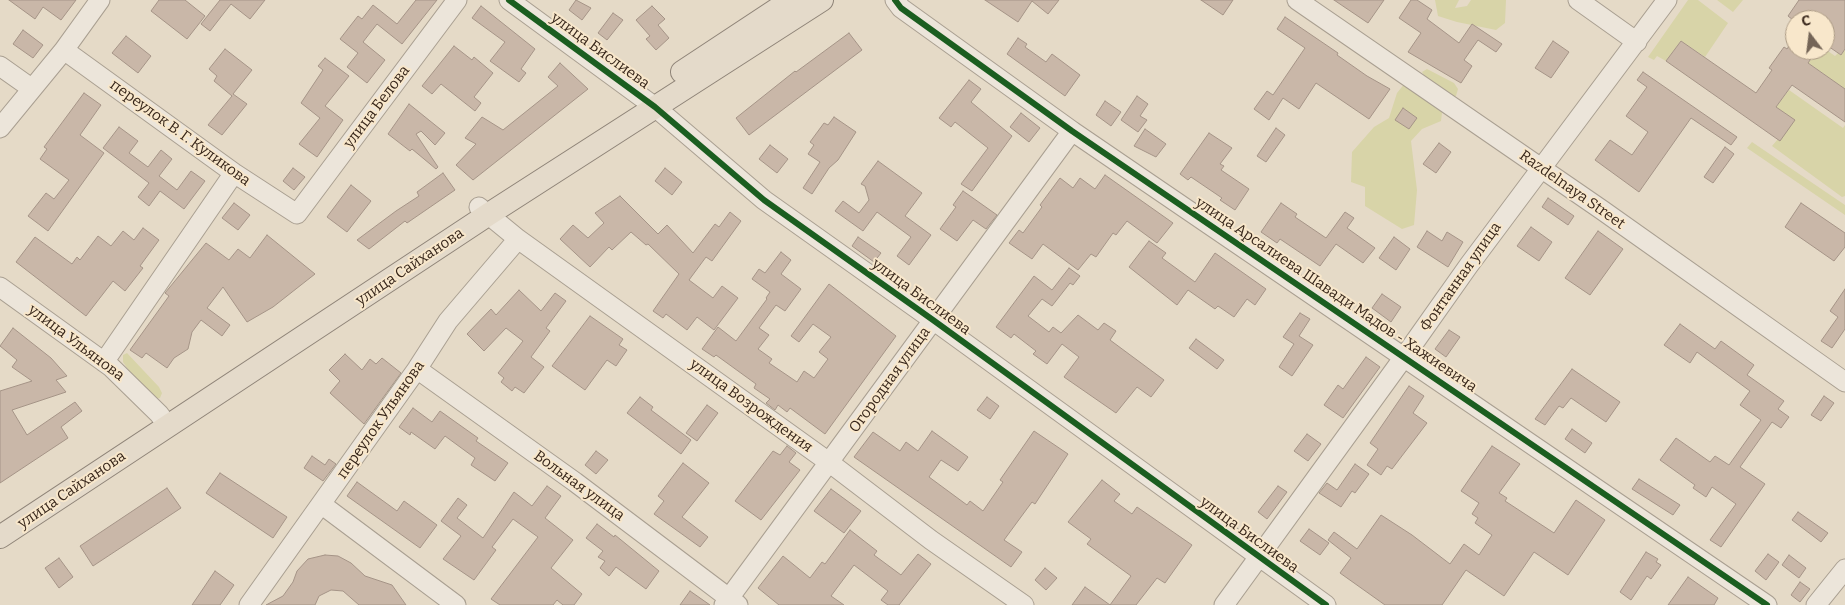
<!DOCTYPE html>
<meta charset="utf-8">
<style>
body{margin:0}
#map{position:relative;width:1845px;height:605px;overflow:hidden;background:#e5dac7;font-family:Bitter,serif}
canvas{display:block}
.north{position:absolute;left:1785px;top:10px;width:50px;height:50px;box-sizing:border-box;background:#f8e7cb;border:1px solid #ab9a84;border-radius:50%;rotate:345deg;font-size:14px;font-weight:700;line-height:20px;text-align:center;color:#37261a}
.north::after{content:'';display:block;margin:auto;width:18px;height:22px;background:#746557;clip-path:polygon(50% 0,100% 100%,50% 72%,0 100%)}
</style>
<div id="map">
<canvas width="1845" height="605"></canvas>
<div class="north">С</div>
</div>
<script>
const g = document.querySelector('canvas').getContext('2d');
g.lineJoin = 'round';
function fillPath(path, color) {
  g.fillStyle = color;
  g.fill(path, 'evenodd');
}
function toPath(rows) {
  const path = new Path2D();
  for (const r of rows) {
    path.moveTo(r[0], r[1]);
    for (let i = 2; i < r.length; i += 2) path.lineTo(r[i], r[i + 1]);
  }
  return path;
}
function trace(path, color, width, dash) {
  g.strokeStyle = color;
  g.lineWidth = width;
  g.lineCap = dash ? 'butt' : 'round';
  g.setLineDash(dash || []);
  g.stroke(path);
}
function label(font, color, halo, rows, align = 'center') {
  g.font = font + ' Bitter,serif';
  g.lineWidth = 4;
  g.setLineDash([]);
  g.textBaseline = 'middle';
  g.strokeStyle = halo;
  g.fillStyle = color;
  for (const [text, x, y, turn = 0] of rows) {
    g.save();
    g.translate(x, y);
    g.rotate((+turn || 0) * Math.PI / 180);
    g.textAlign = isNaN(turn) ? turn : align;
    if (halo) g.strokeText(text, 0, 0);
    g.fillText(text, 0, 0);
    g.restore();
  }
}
const green = toPath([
 [1435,0,1459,0,1455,8,1467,6,1471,0,1506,0,1505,23,1496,30,1457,22,1438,16],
 [1688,0,1698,0,1728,23,1705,57,1681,41,1666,61,1657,56,1654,60,1648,57],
 [1717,0,1743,0,1733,12],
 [1825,49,1835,56,1838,53,1841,55,1845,49,1845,89,1808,63,1817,50],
 [1427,69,1454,83,1458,89,1456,96,1450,99,1431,86,1422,72],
 [1405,83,1443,105,1441,121,1422,129,1411,141,1417,190,1414,225,1402,229,1365,206,1365,187,1351,182,1352,152,1374,127,1389,118,1397,93],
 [1789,90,1843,128,1845,125,1845,196,1842,197,1772,146,1794,120,1776,107],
 [1752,142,1845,205,1845,215,1747,148],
 [127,353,159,387,162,393,160,398,155,399,140,387,123,362,123,355]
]);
const building = toPath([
 [9,0,76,0,61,20,43,7,35,19,9,0],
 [159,0,185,0,205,16,187,39,151,11,159,0],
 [220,0,265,0,250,19,231,4,210,31,201,24,220,0],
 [416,0,437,0,402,44,377,24,363,42,385,60,367,83,347,67,358,53,340,39,358,16,362,19,373,5,397,24,416,0],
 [576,0,591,8,582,20,569,10,576,0],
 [985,0,1059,0,1048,14,1032,1,1018,22,985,0],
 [1201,0,1233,0,1223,15,1201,0],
 [1334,0,1384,0,1368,23,1334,0],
 [1411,0,1417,0,1432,10,1427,19,1459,43,1472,24,1502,44,1496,52,1478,40,1464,60,1472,66,1461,83,1408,52,1421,33,1399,18,1411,0],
 [1799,0,1845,0,1845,49,1841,55,1825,44,1825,20,1793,20,1788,16,1799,0],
 [481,6,535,49,521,69,526,73,519,82,490,61,505,42,472,18,481,6],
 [652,6,665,19,658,25,669,38,656,50,646,39,650,36,636,20,652,6],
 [613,13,623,20,607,40,598,33,613,13],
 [1285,17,1338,53,1337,55,1367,76,1390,89,1369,119,1316,83,1299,109,1283,98,1269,120,1254,109,1267,91,1273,95,1305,48,1277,29,1285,17],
 [23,30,43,45,33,58,13,44,23,30],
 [849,33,862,50,749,135,736,118,795,71,796,72,849,33],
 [126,36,151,56,138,73,112,53,126,36],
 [1795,37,1795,50,1817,50,1808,63,1845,89,1845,122,1792,85,1776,107,1795,120,1780,141,1666,61,1681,41,1756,93,1772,70,1769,68,1784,47,1787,49,1795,37],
 [1018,38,1027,44,1025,47,1046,62,1052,54,1080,75,1065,96,1007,54,1018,38],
 [1553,41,1569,52,1551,78,1535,68,1553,41],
 [454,46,472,60,474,57,493,73,474,97,481,103,475,111,441,84,432,94,422,86,454,46],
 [225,49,252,70,233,94,247,104,222,135,208,125,232,96,214,81,217,76,209,69,225,49],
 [325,58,349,76,325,106,343,120,317,157,299,144,320,118,301,103,323,70,318,66,325,58],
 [560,63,588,89,473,180,456,165,476,144,465,138,482,117,503,130,558,86,548,77,560,63],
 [1643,72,1737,137,1731,145,1691,118,1639,192,1595,160,1610,140,1632,155,1648,132,1626,116,1647,87,1637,80,1643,72],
 [969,80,981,89,971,102,1012,136,972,191,961,184,988,148,955,122,951,127,939,118,969,80],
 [84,93,101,105,80,135,104,153,48,231,28,216,46,193,54,199,69,180,40,159,47,149,44,147,84,93],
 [1137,96,1148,104,1140,116,1147,120,1138,132,1121,120,1137,96],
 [1105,101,1121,112,1111,126,1096,115,1105,101],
 [409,104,445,133,435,145,421,131,416,134,438,167,436,169,412,149,410,151,388,134,409,104],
 [1403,108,1417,118,1409,129,1395,120,1403,108],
 [1021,113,1040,128,1029,142,1010,127,1021,113],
 [834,117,856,132,838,160,829,168,812,194,803,188,820,162,808,154,814,145,810,142,824,123,828,125,834,117],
 [119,127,138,141,129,153,148,167,161,150,172,159,159,176,177,190,191,171,205,181,184,209,160,191,149,206,138,197,149,183,103,148,119,127],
 [1276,128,1285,135,1266,162,1257,156,1276,128],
 [1145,129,1166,144,1156,157,1134,146,1145,129],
 [1209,133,1232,148,1220,164,1224,166,1221,170,1249,189,1235,210,1220,200,1222,198,1191,177,1188,180,1180,174,1209,133],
 [1439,143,1451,152,1436,173,1423,164,1439,143],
 [770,145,788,159,777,173,759,159,770,145],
 [1725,147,1734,154,1713,183,1704,177,1725,147],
 [878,161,922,193,905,216,931,235,909,265,897,256,911,237,877,212,863,231,835,211,843,201,859,213,869,200,865,186,861,184,878,161],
 [293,168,305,177,294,190,283,181,293,168],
 [665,168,682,182,672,195,655,181,665,168],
 [443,173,455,190,407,223,405,221,369,249,357,240,396,211,419,196,417,192,443,173],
 [1105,175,1173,223,1157,243,1127,221,1116,235,1113,233,1096,257,1091,254,1078,270,1043,244,1032,259,1009,243,1019,230,1023,233,1042,207,1040,205,1060,178,1073,188,1080,178,1095,189,1105,175],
 [351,185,371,201,347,232,327,217,351,185],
 [963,191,997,215,986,229,973,220,957,241,940,229,956,207,953,205,963,191],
 [620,196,658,234,667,225,693,253,715,224,719,227,730,212,741,221,712,261,706,257,689,280,713,298,722,286,738,298,714,330,697,317,687,330,666,314,663,318,653,311,679,274,648,244,646,245,631,232,612,250,609,247,590,267,560,239,573,225,588,238,604,223,595,213,620,196],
 [1548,198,1574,216,1568,225,1542,207,1548,198],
 [234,203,250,215,238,230,222,218,234,203],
 [1281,203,1297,214,1295,217,1326,238,1345,212,1354,218,1347,228,1375,248,1363,263,1336,244,1320,266,1280,239,1277,243,1261,232,1281,203],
 [1801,203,1845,233,1845,247,1834,261,1785,227,1801,203],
 [1531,227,1552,242,1539,261,1517,246,1531,227],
 [143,228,159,240,140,266,143,268,125,291,113,281,86,316,16,262,35,237,72,264,77,257,80,260,98,236,111,246,123,231,134,240,143,228],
 [1427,231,1442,241,1447,232,1463,242,1448,267,1417,247,1427,231],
 [1598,231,1623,249,1590,295,1565,278,1598,231],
 [267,235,315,274,273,307,247,322,223,287,207,308,230,325,222,336,201,320,192,332,188,349,174,358,167,368,146,353,142,358,130,350,169,296,165,293,206,243,229,260,238,249,250,258,267,235],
 [858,237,881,253,874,262,852,246,858,237],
 [1394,237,1410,249,1396,270,1379,258,1394,237],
 [1149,241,1166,253,1162,258,1195,282,1215,253,1266,289,1255,305,1247,299,1234,317,1218,306,1215,309,1188,290,1177,305,1129,267,1149,241],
 [781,252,791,260,781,274,801,289,785,311,776,305,759,328,769,335,758,349,772,359,769,363,797,382,804,371,814,378,828,359,819,352,831,337,813,324,799,342,791,336,829,284,896,336,825,434,790,408,787,412,778,405,775,410,766,403,770,399,754,388,756,384,716,355,714,357,702,349,718,327,736,341,767,299,766,298,770,292,752,279,759,269,765,273,781,252],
 [1069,268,1080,276,1073,285,1070,283,1052,306,1042,299,1028,316,1049,332,1053,327,1061,333,1078,315,1098,330,1104,323,1116,331,1110,340,1164,380,1151,397,1137,387,1116,413,1064,377,1079,357,1062,344,1047,364,1033,354,1036,351,1014,334,1011,338,996,327,1034,276,1052,290,1069,268],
 [1845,289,1845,329,1832,348,1821,341,1838,317,1830,311,1845,289],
 [519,290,541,311,555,293,566,301,546,328,550,331,531,357,544,367,524,393,515,387,512,391,501,382,504,378,498,373,523,341,506,328,484,351,467,334,491,309,496,315,519,290],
 [1382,294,1401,307,1391,322,1372,308,1382,294],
 [1300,313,1310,319,1299,336,1313,345,1292,376,1279,367,1294,344,1283,337,1300,313],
 [590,316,623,339,619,345,627,350,616,366,607,360,585,390,552,366,590,316],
 [1680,324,1715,349,1721,341,1754,365,1747,375,1784,401,1778,409,1789,417,1781,428,1772,422,1740,467,1765,484,1721,547,1710,540,1736,504,1712,487,1706,497,1693,488,1695,485,1660,460,1676,438,1710,462,1715,456,1729,465,1761,420,1740,405,1750,391,1697,352,1690,363,1664,345,1680,324],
 [13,328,51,358,67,376,56,380,66,392,12,410,27,435,75,402,82,411,61,427,68,438,0,483,0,391,32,381,12,367,17,360,0,346,13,328],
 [1449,330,1460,337,1446,357,1435,349,1449,330],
 [1196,339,1224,360,1217,369,1189,348,1196,339],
 [345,354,362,370,370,359,376,364,382,358,401,373,364,424,330,393,340,381,329,370,345,354],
 [1366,357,1380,367,1343,418,1324,405,1338,385,1343,389,1366,357],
 [1572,369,1620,402,1606,422,1571,398,1563,408,1559,406,1545,425,1535,419,1572,369],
 [1409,386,1424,396,1413,413,1427,423,1392,469,1387,466,1381,475,1367,465,1378,449,1370,443,1409,386],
 [1824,396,1834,403,1821,421,1811,415,1824,396],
 [640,397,653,407,651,410,691,440,681,454,627,413,640,397],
 [987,397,999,406,990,419,977,410,987,397],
 [707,405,718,413,697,441,686,433,707,405],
 [413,408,432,422,440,411,478,438,476,441,508,463,495,481,471,465,475,458,445,436,435,449,411,432,410,435,399,427,413,408],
 [1572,429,1592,443,1585,453,1565,439,1572,429],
 [932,431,968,457,958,471,941,460,929,477,967,505,970,501,983,511,1003,482,1000,480,1034,431,1068,454,1035,504,1032,502,1004,540,1022,552,1011,567,854,457,873,432,900,451,906,442,918,451,932,431],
 [1307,434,1321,444,1308,461,1294,451,1307,434],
 [787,446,796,453,789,462,800,470,761,520,735,501,773,451,780,455,787,446],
 [1492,446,1520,464,1499,493,1507,498,1505,501,1554,533,1576,500,1605,520,1568,575,1534,552,1504,596,1466,570,1442,605,1385,605,1340,573,1351,558,1328,540,1334,532,1357,549,1381,515,1412,535,1450,564,1464,544,1479,555,1492,535,1475,523,1478,518,1472,514,1479,503,1461,491,1492,446],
 [596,451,608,460,596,474,585,465,596,451],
 [312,456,325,465,329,459,336,464,323,481,304,468,312,456],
 [683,463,709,483,682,517,708,537,700,547,654,514,664,501,658,496,683,463],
 [1355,464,1369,474,1355,493,1352,491,1341,507,1319,493,1327,483,1337,490,1355,464],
 [220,473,287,517,273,538,206,493,220,473],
 [1639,479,1680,505,1673,515,1632,489,1639,479],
 [1102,480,1120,494,1114,501,1132,514,1137,507,1192,545,1165,583,1157,578,1136,605,1110,605,1131,576,1087,544,1091,539,1068,522,1102,480],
 [357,482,397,511,404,501,437,525,420,548,347,496,357,482],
 [547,486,561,496,545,518,573,540,551,568,582,594,574,605,563,605,557,600,553,605,500,605,491,599,538,537,513,519,492,547,496,550,474,580,443,559,461,536,441,521,458,498,467,505,457,518,483,538,514,492,532,506,547,486],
 [1278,486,1287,492,1267,519,1258,512,1278,486],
 [167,488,181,508,93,566,80,546,167,488],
 [831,489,861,511,844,533,814,511,831,489],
 [1798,512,1828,533,1821,542,1792,520,1798,512],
 [597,524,614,537,615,535,659,571,646,589,616,567,609,576,600,568,605,561,598,557,603,551,586,538,597,524],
 [1309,529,1329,543,1320,555,1300,541,1309,529],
 [850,530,877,551,874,555,901,575,918,554,931,564,899,605,888,605,881,600,888,591,854,565,831,596,844,605,779,605,758,588,783,556,810,578,822,562,825,564,850,530],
 [1646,552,1658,559,1656,562,1661,565,1651,579,1647,576,1631,600,1620,592,1646,552],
 [1768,554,1779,562,1766,580,1755,571,1768,554],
 [325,555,338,556,351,563,365,576,392,585,406,605,359,605,343,591,331,590,319,596,315,605,266,605,283,596,293,582,297,571,308,559,325,555],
 [1789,555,1806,568,1799,578,1782,565,1789,555],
 [59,558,73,577,59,588,45,568,59,558],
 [1045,568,1057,578,1046,590,1035,580,1045,568],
 [215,571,234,585,220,605,192,605,215,571],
 [1688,577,1718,598,1714,605,1668,605,1688,577],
 [1800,582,1810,589,1800,602,1791,595,1800,582],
 [1085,587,1110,605,1072,605,1085,587],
 [690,591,710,605,680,605,690,591]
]);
const minor = toPath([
 [509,0,655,107,764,200,933,320,1326,605],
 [895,0,901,8,1072,131,1767,605],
 [1297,0,1602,210,1845,382],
 [1578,0,1637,42],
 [64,50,234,173,297,214,457,0],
 [0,66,31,88],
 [0,128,64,50,100,0],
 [479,207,518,239,830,463,931,540,1024,605],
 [0,287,111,367,159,414,168,426],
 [104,362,234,173],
 [417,369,575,482,738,605],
 [321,504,456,605],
 [249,605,417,369,448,321,518,239],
 [724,605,1072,131],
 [1224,605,1404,357,1469,265,1667,0],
 [1816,605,1845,569]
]);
const major = toPath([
 [682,72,791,0],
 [0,537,489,214,822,0]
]);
const cycleway = toPath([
 [509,0,655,107,764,200,933,320,1326,605],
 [895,0,901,8,1072,131,1767,605]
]);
const streetNames = [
 ["улица Бислиева",600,51,36],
 ["улица Белова",377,107,-53],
 ["переулок В. Г. Куликова",180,133,36],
 ["Razdelnaya Street",1572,190,35],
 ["улица Сайханова",410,267,-34],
 ["Фонтанная улица",1461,277,-55],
 ["улица Арсалиева Шавади Мадов - Хажиевича",1336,295,34],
 ["улица Бислиева",921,297,36],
 ["улица Ульянова",76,343,37],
 ["Огородная улица",890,380,-54],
 ["улица Возрождения",751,406,36],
 ["переулок Ульянова",381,420,-55],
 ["Вольная улица",579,486,36],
 ["улица Сайханова",72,490,-34],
 ["улица Бислиева",1249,535,36]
];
fillPath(green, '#d8d4a8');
fillPath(building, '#c9b7a8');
trace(building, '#a59487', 1);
trace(minor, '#a99f91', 21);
trace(major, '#8f8478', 24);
trace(minor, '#ece5da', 19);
trace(major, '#e4daca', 22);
trace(cycleway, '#1b5e20', 6);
label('15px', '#37261a', '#f8e7cb', streetNames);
</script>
